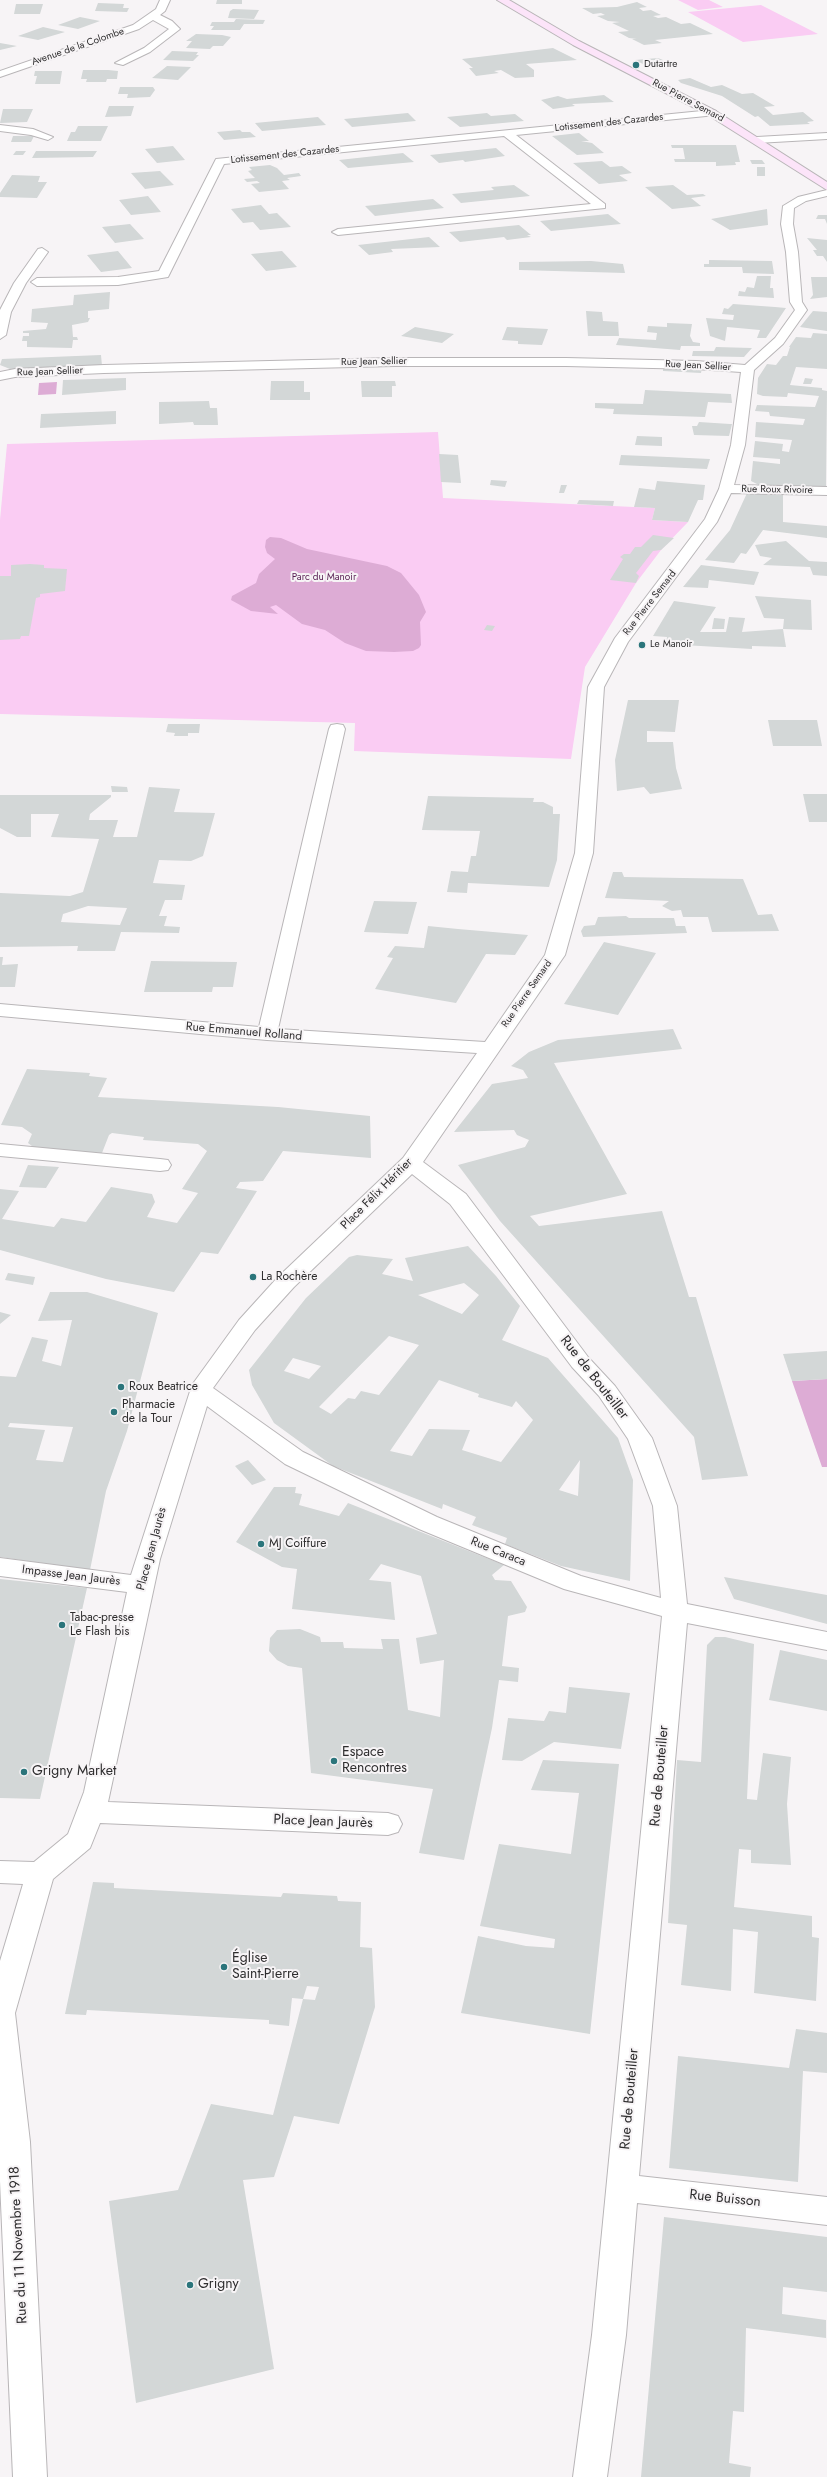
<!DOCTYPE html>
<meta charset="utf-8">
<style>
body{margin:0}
canvas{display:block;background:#f7f4f6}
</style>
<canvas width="827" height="2477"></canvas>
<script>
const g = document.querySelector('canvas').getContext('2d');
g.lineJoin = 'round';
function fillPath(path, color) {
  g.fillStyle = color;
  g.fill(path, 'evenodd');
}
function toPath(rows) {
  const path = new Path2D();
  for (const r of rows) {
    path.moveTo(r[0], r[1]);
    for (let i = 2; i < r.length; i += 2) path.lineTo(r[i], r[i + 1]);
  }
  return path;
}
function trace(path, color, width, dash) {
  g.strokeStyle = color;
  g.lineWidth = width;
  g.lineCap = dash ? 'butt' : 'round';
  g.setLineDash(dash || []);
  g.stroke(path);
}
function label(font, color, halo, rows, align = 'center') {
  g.font = font + ' Jost,sans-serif';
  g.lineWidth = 4;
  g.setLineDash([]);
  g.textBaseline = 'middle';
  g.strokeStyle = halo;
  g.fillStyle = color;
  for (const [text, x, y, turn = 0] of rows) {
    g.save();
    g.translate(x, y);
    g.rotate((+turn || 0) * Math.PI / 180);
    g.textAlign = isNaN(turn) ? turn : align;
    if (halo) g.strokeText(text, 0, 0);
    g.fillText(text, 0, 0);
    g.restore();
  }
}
const green = toPath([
 [678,0,709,0,723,7,698,10],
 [761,5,818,34,743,42,688,12],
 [438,432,443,498,655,508,652,520,688,522,661,550,636,583,585,667,571,759,354,751,355,723,0,714,0,520,7,444]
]);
const water = toPath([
 [57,382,56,394,38,395,39,383],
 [270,537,281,538,307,549,387,566,401,573,419,595,426,612,420,622,421,645,419,648,413,651,394,652,366,651,345,643,325,630,302,624,276,605,270,607,278,614,251,611,231,600,232,596,256,583,259,574,275,559,267,553,265,547,266,540],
 [827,1379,827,1467,822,1467,792,1381]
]);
const building = toPath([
 [217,0,242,0,242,4,216,4],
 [637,2,647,7,639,8,643,11,651,10,661,15,653,16,658,18,666,17,681,24,690,23,713,34,655,40,662,43,644,45,632,39,637,39,629,38,618,32,629,31,612,23,620,22,608,21,597,16,605,15,601,13,593,14,582,8,617,7],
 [98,3,124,4,123,8,129,8,127,12,95,11],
 [16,4,43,4,40,14,14,14],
 [233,9,259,10,254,19,228,18,230,11],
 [80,17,100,21,78,29,58,25],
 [236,19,265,20,263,24,244,24,240,30,211,30,214,26,210,26,212,22,234,22],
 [43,27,65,32,38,40,18,36],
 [196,34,222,35,231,37,223,46,213,46,210,49,186,48,192,41,186,41],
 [0,43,17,46,0,50],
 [553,48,577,60,526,64,534,70,534,77,515,78,501,70,494,71,499,73,476,76,469,68,473,68,462,59],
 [172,51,198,52,196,55,199,55,193,61,163,60],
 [658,58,675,65,653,69,635,60],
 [167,66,191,67,178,80,152,78],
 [83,70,108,70,118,71,117,79,107,79,106,82,86,82,87,79,81,79],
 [35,71,62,71,60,84,35,84,37,76,34,76],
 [690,78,711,87,722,85,742,94,753,93,775,106,764,107,773,115,803,112,814,121,807,122,810,124,770,126,758,116,755,117,722,96,681,83,678,80],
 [120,87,153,87,155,90,150,97,127,98,128,94,118,94],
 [604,95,614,102,572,104,575,106,553,109,541,100,558,96,567,99],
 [109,106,134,106,131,116,105,117],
 [3,109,33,109,27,122,0,123],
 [408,113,416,121,352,127,344,119],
 [487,113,491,116,515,114,524,121,460,127,447,117],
 [318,117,326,125,262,131,255,123],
 [78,126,108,126,101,141,67,141,71,132,75,132],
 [240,130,242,132,250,132,256,137,224,140,217,132],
 [579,133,589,141,581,141,592,143,604,153,577,155,552,136],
 [13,136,34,136,31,142,11,142],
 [671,145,736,145,740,162,735,162,736,165,716,166,716,162,675,162,674,159,685,159,683,148,672,148],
 [173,146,185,160,157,163,145,149],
 [496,148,505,156,465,162,463,160,439,163,430,155],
 [16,151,26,151,23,155,13,155],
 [36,151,97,151,93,157,32,158],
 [403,153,414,162,348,168,339,160],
 [750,160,762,160,765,164,752,164],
 [602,161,610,167,622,166,632,173,619,175,628,181,599,184,573,163],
 [270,165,277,168,284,175,299,173,301,176,287,178,290,180,282,181,289,189,259,192,251,184,260,183,257,181,247,182,244,179,255,178,248,171,252,170,249,167],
 [757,167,765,167,765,176,757,176],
 [160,171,174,185,145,189,131,173],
 [12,175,40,176,38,182,47,182,37,198,0,197,0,193],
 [514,185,530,196,461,203,452,194,494,190,491,187],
 [673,185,687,195,703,194,706,196,691,198,701,206,672,209,645,187],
 [148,196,161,212,131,215,119,200],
 [433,199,444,208,375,216,365,206],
 [261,205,269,214,277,213,291,227,260,230,253,222,243,223,231,209],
 [767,209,768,225,730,230,711,219],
 [608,214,621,224,551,231,540,221],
 [818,215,827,215,827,224,825,219,816,219],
 [130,224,144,239,115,243,102,227],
 [519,225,531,235,527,235,531,237,507,240,504,237,460,242,449,232],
 [429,237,440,247,391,249,393,252,369,255,358,245],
 [807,238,827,240,827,262,823,256,817,256,813,250,817,250],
 [118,251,132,268,101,272,87,255],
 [282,251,297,267,266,271,251,254],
 [709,260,772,261,774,274,743,273,742,267,704,267,704,264,709,264],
 [591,261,623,264,625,273,519,270,519,262],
 [757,276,771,276,770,288,773,288,774,298,738,296,739,291,745,292,747,287,754,288],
 [811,277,827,277,827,297,810,299,813,295],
 [110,292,109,309,88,311,88,318,90,318,88,322,72,325,73,337,77,337,78,340,73,340,72,348,27,347,27,341,22,341,23,336,29,336,29,333,23,333,23,331,46,329,48,323,31,322,32,309,73,305,74,295],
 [733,304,775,307,786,308,766,338,757,338,760,330,727,327,725,341,710,336,706,318,733,320,734,315,722,314,724,308,728,309],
 [586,311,602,312,603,321,618,322,619,336,588,336],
 [813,311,827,312,827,331,800,327],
 [667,323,692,324,690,336,693,342,700,343,700,346,681,346,680,350,616,345,619,338,656,340,657,333,647,332,648,326,667,327],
 [415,327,454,334,442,343,401,336],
 [507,327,548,329,542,345,518,344,518,341,502,340],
 [813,333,827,334,827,369,796,367,790,385,822,388,822,390,827,391,826,487,761,486,751,481,753,461,780,464,780,459,753,457,755,441,783,444,782,451,789,452,792,440,755,437,756,422,803,425,805,419,770,416,769,412,755,411,757,405,815,407,819,396,788,393,787,397,763,396,757,394,758,378,767,364,776,365,783,356,787,356,790,347,789,347,796,337,811,338],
 [716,347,752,348,744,357,692,356,693,351,714,351],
 [101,355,102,366,10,369,0,365,2,359],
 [663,367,702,368,701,373,663,371],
 [126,378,126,390,62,395,63,380],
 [805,378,813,379,811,384,803,384],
 [271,381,304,381,304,392,310,392,310,400,270,400],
 [361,381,395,381,396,386,392,386,392,397,362,397],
 [645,390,731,394,732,403,708,402,705,417,613,414,614,409,595,408,595,403,643,404],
 [209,401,210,408,217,408,218,425,194,425,193,422,159,424,159,402],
 [116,411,116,424,40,428,41,414],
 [699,422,730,424,732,424,729,436,694,435,692,426,697,426],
 [637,436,662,437,662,446,635,445],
 [439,454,458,455,461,483,441,482],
 [621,455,668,457,710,459,707,469,619,465],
 [491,480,507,481,505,487,490,485],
 [657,481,705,485,703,500,698,500,688,522,652,520,655,508,634,507,639,488,655,490],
 [561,485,567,485,564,493,559,493],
 [783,492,783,522,827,526,827,538,763,530,746,554,741,553,734,563,705,560,730,530,747,493],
 [579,500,614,501,613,506,577,504],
 [653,535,674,538,661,550,653,551,636,573,639,576,636,583,610,580,623,559,620,557,624,554,630,554,635,547,641,547],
 [786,541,809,561,827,562,827,576,813,575,810,567,763,565,772,558,760,556,755,545],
 [30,564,44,565,44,568,67,569,65,591,40,594,40,597,36,598,29,636,21,636,20,639,0,640,0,576,11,576,11,565],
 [701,565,759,572,754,585,709,580,708,588,683,587],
 [755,596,811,600,812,630,783,629,784,619,764,618],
 [674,601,716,607,700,632,726,632,729,617,745,618,742,632,783,629,786,647,752,646,752,649,666,644,667,637,653,636],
 [714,618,725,619,724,629,712,629],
 [487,625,495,626,492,631,484,630],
 [628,700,679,700,675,732,647,731,647,742,673,742,676,768,682,789,650,794,644,787,617,791,615,760],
 [768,720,817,720,822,746,773,746],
 [168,724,200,724,199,733,188,733,188,736,174,736,175,733,166,732],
 [111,786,127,787,128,792,112,792],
 [149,787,180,789,174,812,215,813,203,856,191,861,159,860,153,883,185,885,182,900,165,900,159,916,167,916,164,926,180,927,179,933,121,932,115,951,77,951,78,946,0,947,0,893,70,896,83,892,99,839,51,837,59,814,31,814,31,837,17,837,0,828,0,795,111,795,111,797,90,814,89,820,118,820,113,837,137,837],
 [88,906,127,908,120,925,61,922,63,914],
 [803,794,827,794,827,822,809,822],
 [428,796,534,798,533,802,543,802,553,807,553,814,560,814,557,860,549,887,468,883,467,893,447,892,451,871,468,872,471,856,476,856,480,831,422,830],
 [613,872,622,872,624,877,743,879,758,915,772,914,779,931,712,932,708,917,683,917,681,910,672,911,662,906,669,901,605,898],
 [374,901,417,902,408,934,364,932],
 [626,916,629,918,674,918,676,926,685,926,687,933,583,937,581,931,584,926,595,925,598,917],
 [428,926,458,929,528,935,515,955,486,954,456,1003,375,989,393,958,387,957,395,946,424,948],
 [604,942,656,953,618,1015,564,1004],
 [0,957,3,957,2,965,18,964,15,987,0,987],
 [151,961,237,962,233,987,213,987,212,992,144,992],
 [673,1029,682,1049,554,1063,627,1194,530,1216,539,1226,662,1211,689,1297,696,1297,748,1476,702,1480,694,1437,500,1221,458,1165,525,1147,529,1140,517,1135,514,1130,454,1132,492,1084,528,1078,523,1070,511,1066,529,1052,558,1040],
 [27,1069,90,1073,89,1076,107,1078,98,1097,278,1107,370,1116,371,1158,283,1151,263,1181,240,1182,236,1188,257,1191,218,1254,201,1252,174,1292,106,1279,0,1250,0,1189,19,1191,2,1219,54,1227,61,1218,86,1222,111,1187,152,1194,155,1202,147,1217,177,1223,198,1193,182,1189,207,1151,198,1144,143,1140,144,1137,112,1133,109,1135,102,1153,36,1149,28,1143,32,1134,22,1127,1,1125],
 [28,1165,59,1167,46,1188,19,1187],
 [468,1246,496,1276,520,1306,502,1340,548,1358,618,1438,633,1480,630,1581,561,1566,505,1544,507,1538,472,1525,476,1517,443,1504,442,1509,333,1466,274,1423,252,1385,249,1370,306,1298,349,1257,357,1255,393,1259,382,1274,413,1281,405,1258],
 [464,1283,479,1295,462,1314,418,1295],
 [389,1336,419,1345,379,1395,361,1391,355,1399,348,1398,331,1414,319,1407],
 [293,1358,321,1366,309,1379,284,1371],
 [439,1380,479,1394,478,1397,512,1407,516,1401,533,1420,501,1462,462,1450,470,1430,429,1429,412,1456,390,1451],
 [580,1460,578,1496,559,1490],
 [8,1273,35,1277,33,1285,5,1280],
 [50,1292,87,1292,158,1313,127,1431,106,1491,90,1570,0,1557,0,1376,16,1377,32,1337,48,1340,42,1361,61,1366,72,1320,38,1321],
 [10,1423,73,1427,63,1462,36,1460,45,1430,8,1427],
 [0,1312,11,1315,0,1324],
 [827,1351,827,1379,792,1381,783,1354],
 [248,1460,266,1480,252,1485,235,1466],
 [274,1487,296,1487,295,1493,302,1494,299,1505,339,1516,348,1503,504,1565,492,1575,495,1580,511,1581,527,1607,525,1612,508,1616,502,1666,519,1668,518,1682,499,1680,492,1728,464,1860,419,1853,433,1789,311,1773,302,1668,288,1666,277,1660,269,1651,270,1638,277,1630,300,1629,320,1637,321,1642,343,1642,344,1648,383,1649,381,1639,399,1639,408,1710,440,1717,444,1660,420,1664,416,1638,437,1634,421,1576,381,1564,369,1580,391,1582,395,1620,292,1609,297,1569,282,1567,236,1542],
 [724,1577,827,1595,827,1624,734,1599],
 [0,1579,87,1588,40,1799,0,1798],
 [715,1637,725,1637,754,1644,747,1799,757,1800,763,1753,791,1757,787,1804,791,1865,751,1863,751,1850,739,1849,734,1907,812,1916,812,1937,819,1938,816,2001,754,1993,758,1932,733,1929,731,1991,681,1985,687,1925,668,1923,677,1760,701,1762,707,1645],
 [780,1650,827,1660,827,1711,769,1700],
 [569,1687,630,1693,621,1749,554,1742,522,1761,502,1760,508,1718,544,1721,549,1711,566,1713],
 [543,1760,619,1764,590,2034,461,2013,478,1936,526,1946,554,1948,555,1939,480,1926,499,1844,571,1854,579,1793,531,1790],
 [93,1882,114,1883,114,1888,281,1897,283,1893,337,1896,338,1901,361,1902,360,1947,372,1948,375,2007,339,2124,294,2116,274,2177,243,2180,274,2369,136,2403,109,2201,178,2190,211,2104,273,2115,303,1999,315,2000,319,1987,307,1986,303,1999,292,1998,289,2026,269,2024,269,2020,87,2010,86,2015,65,2014],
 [796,2029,827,2033,827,2073,803,2071,798,2182,669,2168,678,2056,789,2068],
 [664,2217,827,2237,827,2292,783,2287,782,2314,826,2320,826,2338,746,2328,744,2412,733,2411,729,2463,751,2467,750,2477,641,2477]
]);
const minor = toPath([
 [160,0,170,0,165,11,160,15,172,21,180,29,150,52,123,65,115,63,144,48,169,29,153,20,139,29,0,77,0,71,133,25,156,9,160,0],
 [712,110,716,111,716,115,516,135,605,204,605,208,338,235,332,232,338,229,591,204,504,136,224,164,168,277,118,285,37,286,31,282,37,278,118,277,159,271,216,159,712,110],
 [0,125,33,129,53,137,48,140,31,135,0,131,0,125],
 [827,133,827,139,757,143,752,140,757,137,827,133],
 [827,190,827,196,806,201,794,208,793,224,798,252,802,302,807,310,783,344,754,370,745,445,734,485,827,487,827,495,731,493,717,522,628,642,604,687,593,853,565,955,423,1162,466,1194,588,1357,615,1386,652,1438,677,1506,687,1604,827,1632,827,1650,687,1623,639,2176,827,2197,827,2225,637,2203,626,2335,607,2477,573,2477,592,2335,662,1616,564,1589,419,1529,285,1464,207,1406,160,1559,108,1802,388,1813,398,1816,402,1824,398,1832,388,1835,100,1823,90,1848,53,1879,15,2013,30,2142,47,2477,13,2477,0,2181,0,1961,23,1884,0,1883,0,1861,34,1862,68,1834,84,1792,127,1592,0,1576,0,1558,131,1575,192,1385,239,1320,278,1277,403,1158,477,1053,267,1040,0,1016,0,1004,259,1027,329,729,331,725,337,724,343,725,345,729,278,1029,485,1042,545,955,575,853,588,687,615,638,705,519,719,489,731,445,741,372,696,369,566,366,394,366,104,373,15,377,0,380,0,372,15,369,104,365,394,358,566,358,696,361,745,365,775,338,795,310,790,302,786,252,781,224,783,206,798,197,827,190],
 [412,1174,450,1204,572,1367,599,1396,628,1439,653,1506,661,1598,581,1576,437,1517,303,1452,213,1388,255,1330,294,1287,412,1174],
 [42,248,48,252,26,283,11,312,6,335,0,339,0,310,14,283,38,249,42,248],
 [0,1144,160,1159,168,1160,171,1165,168,1170,160,1171,0,1156,0,1144]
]);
const secondary = toPath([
 [497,0,509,0,579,41,716,111,827,182,827,190,708,115,573,45,497,0]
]);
const markers = [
 [636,65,4,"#2b757b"],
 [642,645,4,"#2b757b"],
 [253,1277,4,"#2b757b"],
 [121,1387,4,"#2b757b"],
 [114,1412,4,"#2b757b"],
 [261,1544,4,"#2b757b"],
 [62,1625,4,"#2b757b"],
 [334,1761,4,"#2b757b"],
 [24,1772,4,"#2b757b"],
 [224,1967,4,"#2b757b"],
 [190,2285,4,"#2b757b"]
];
const farStreetnames = [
 ["Avenue de la Colombe",78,47,-19],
 ["Rue Pierre Semard",688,101,28],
 ["Lotissement des Cazardes",609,123,-6],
 ["Lotissement des Cazardes",285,155,-6],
 ["Rue Jean Sellier",374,362,-1],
 ["Rue Jean Sellier",698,366,3],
 ["Rue Jean Sellier",50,372,-2],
 ["Rue Roux Rivoire",777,490,1],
 ["Rue Pierre Semard",650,603,-52],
 ["Rue Pierre Semard",527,994,-55]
];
const farPoinames = [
 ["Dutartre",644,65],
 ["Le Manoir",650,645]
];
const farParknames = [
 ["Parc du Manoir",324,578]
];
const streetNames = [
 ["Rue Emmanuel Rolland",244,1032,5],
 ["Place Félix Héritier",377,1194,-45],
 ["Place Jean Jaurès",152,1549,-75],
 ["Rue Caraca",498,1552,22],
 ["Impasse Jean Jaurès",71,1576,7]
];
const poiNames = [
 ["La Rochère",261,1277],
 ["Roux Beatrice",129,1387],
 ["Pharmacie",122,1405],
 ["de la Tour",122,1419],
 ["MJ Coiffure",269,1544],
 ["Tabac-presse",70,1618],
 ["Le Flash bis",70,1632]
];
const nearStreetnames = [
 ["Rue de Bouteiller",594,1378,52],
 ["Rue de Bouteiller",660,1776,-85],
 ["Place Jean Jaurès",323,1822,2],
 ["Rue de Bouteiller",630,2099,-85],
 ["Rue Buisson",725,2199,6],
 ["Rue du 11 Novembre 1918",19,2245,-93]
];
const nearPoinames = [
 ["Espace",342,1753],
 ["Rencontres",342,1769],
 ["Grigny Market",32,1772],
 ["Église",232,1959],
 ["Saint-Pierre",232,1975],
 ["Grigny",198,2285]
];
fillPath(green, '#faccf3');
fillPath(water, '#ddacd5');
fillPath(building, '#d3d7d7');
trace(minor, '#b9b6b8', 2);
trace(secondary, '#b9b6b8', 2);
fillPath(minor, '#fff');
fillPath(secondary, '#fce4f9');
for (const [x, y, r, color] of markers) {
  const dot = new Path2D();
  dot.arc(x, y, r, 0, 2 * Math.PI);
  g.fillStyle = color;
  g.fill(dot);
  trace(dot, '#f7f4f6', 1.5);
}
label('10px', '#2e2d2e', '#f7f4f6', farStreetnames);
label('10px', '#2e2d2e', '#f7f4f6', farPoinames, 'left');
label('10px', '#581f53', '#f7f4f6', farParknames);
label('12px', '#2e2d2e', '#f7f4f6', streetNames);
label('12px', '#2e2d2e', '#f7f4f6', poiNames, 'left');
label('14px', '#2e2d2e', '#f7f4f6', nearStreetnames);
label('14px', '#2e2d2e', '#f7f4f6', nearPoinames, 'left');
</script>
